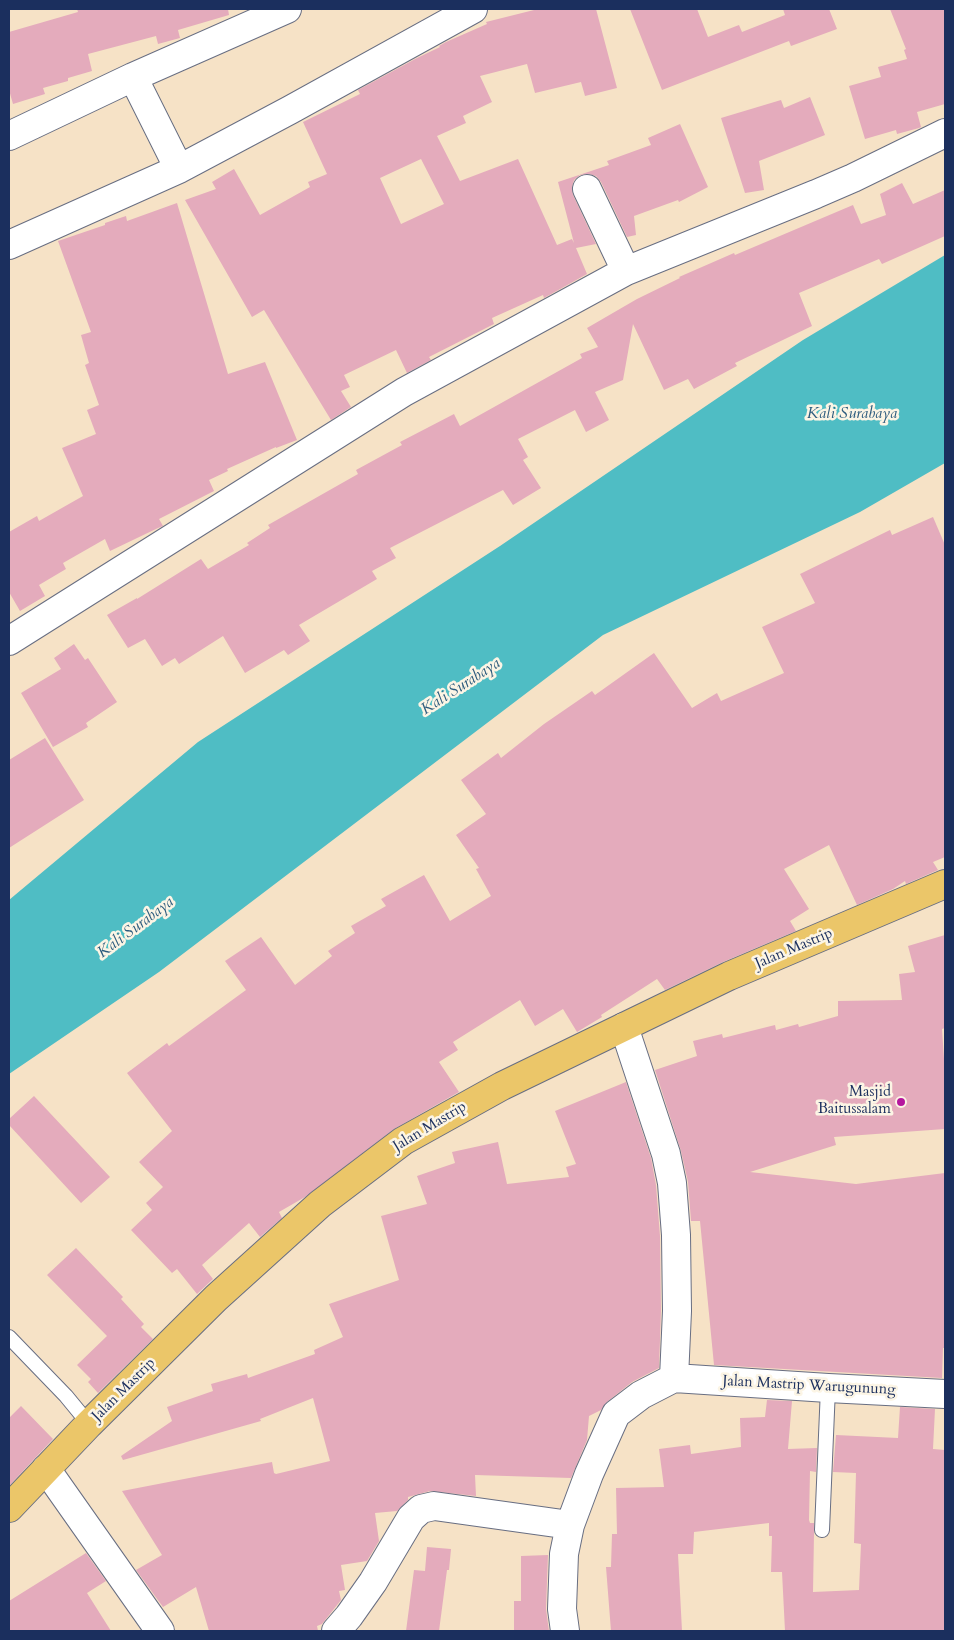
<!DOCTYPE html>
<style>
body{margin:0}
#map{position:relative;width:954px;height:1640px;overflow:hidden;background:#f6e2c6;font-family:Cardo,serif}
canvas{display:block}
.frame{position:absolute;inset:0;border:10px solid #1b2f5e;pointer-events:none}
</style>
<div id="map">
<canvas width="954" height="1640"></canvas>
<div class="frame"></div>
</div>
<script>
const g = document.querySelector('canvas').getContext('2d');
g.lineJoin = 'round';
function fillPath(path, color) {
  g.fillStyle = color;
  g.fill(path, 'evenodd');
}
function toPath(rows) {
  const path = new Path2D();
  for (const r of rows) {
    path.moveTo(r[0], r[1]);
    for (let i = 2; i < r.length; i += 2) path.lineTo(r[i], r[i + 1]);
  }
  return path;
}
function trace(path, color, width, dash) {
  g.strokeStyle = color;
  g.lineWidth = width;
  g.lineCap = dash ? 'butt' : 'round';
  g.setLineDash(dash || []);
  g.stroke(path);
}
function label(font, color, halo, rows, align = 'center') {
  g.font = font + ' Cardo,serif';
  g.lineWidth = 5;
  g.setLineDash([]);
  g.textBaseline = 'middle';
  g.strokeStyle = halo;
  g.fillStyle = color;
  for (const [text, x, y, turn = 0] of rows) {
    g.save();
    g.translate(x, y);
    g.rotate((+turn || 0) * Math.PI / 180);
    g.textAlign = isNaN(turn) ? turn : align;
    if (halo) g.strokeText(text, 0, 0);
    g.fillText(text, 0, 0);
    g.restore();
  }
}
const water = toPath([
 [945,255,945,463,860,512,603,635,159,972,9,1074,9,900,198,742,500,546,803,340]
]);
const building = toPath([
 [77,9,228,9,229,15,178,30,180,38,158,44,156,36,88,54,92,71,68,78,68,81,43,88,45,94,13,104,9,90,9,32,78,12],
 [538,9,596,9,617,88,585,96,581,82,535,93,527,64,480,76,492,102,463,116,466,123,437,136,460,181,518,159,557,245,572,239,574,243,558,182,609,165,607,161,651,145,648,138,680,124,708,187,679,202,678,200,634,216,636,235,627,237,601,182,596,176,589,174,580,175,574,180,572,187,573,195,596,244,576,248,587,274,544,298,543,295,492,318,494,324,429,357,431,360,407,373,396,350,344,375,350,387,341,391,351,407,331,420,264,310,252,317,185,200,216,189,212,182,234,169,260,215,310,187,308,182,327,174,303,122,360,94,358,90,417,58,440,47,439,46,446,42,487,24,486,22],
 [421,159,444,204,401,224,380,178],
 [630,9,697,9,708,37,739,25,742,32,785,15,783,9,829,9,837,29,791,46,789,41,662,90],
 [890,9,945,9,945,104,917,112,921,127,919,128,897,134,896,130,865,139,849,86,881,77,878,67,907,59,904,50,906,49],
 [810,97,825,135,759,161,764,190,745,193,721,118,781,100,784,108],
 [902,183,913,204,945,190,945,236,882,264,879,259,799,293,812,326,735,363,737,366,694,389,688,379,664,390,633,324,623,380,595,392,609,420,586,432,575,410,518,439,528,457,523,460,541,488,513,505,503,490,390,548,396,558,372,571,377,579,299,625,310,641,288,655,284,650,245,673,223,636,179,664,175,658,162,666,145,639,128,648,107,615,137,598,137,599,201,559,208,569,249,545,247,543,270,528,268,525,358,474,356,470,402,445,400,442,454,414,460,426,582,358,580,354,598,347,587,328,637,299,680,278,679,277,734,253,735,255,853,205,861,224,886,215,880,194],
 [177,203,228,374,265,362,297,440,276,448,276,447,227,469,228,471,209,480,214,491,159,519,163,526,158,528,110,551,105,539,63,563,66,569,39,585,45,596,20,611,9,592,9,532,37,516,39,521,83,496,62,448,96,434,87,410,99,405,85,365,89,363,81,335,91,332,58,241,105,225,105,223,126,216,127,221],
 [933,517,945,545,945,857,933,862,938,870,906,884,905,881,893,889,857,905,829,845,784,869,809,909,790,921,796,931,723,962,665,990,657,979,601,1015,602,1017,577,1032,563,1009,535,1026,520,1000,453,1042,458,1050,439,1062,459,1092,394,1129,305,1197,279,1212,282,1218,260,1237,249,1223,202,1265,213,1279,197,1294,177,1269,172,1273,131,1230,152,1210,146,1203,163,1187,139,1162,172,1131,127,1073,167,1043,169,1046,246,990,225,961,261,937,295,985,332,956,328,951,355,933,351,926,386,906,381,899,424,875,450,921,491,896,476,869,479,868,456,835,486,814,461,780,498,753,501,758,544,724,592,691,595,695,654,653,692,708,717,693,721,701,784,673,762,627,815,603,800,574,890,530,892,535],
 [74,644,85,660,88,658,117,702,86,723,88,727,53,747,21,693,61,669,54,658],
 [45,738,84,800,9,848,9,760],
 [945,935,945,1028,942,1029,945,1074,945,1129,834,1137,836,1145,750,1172,856,1184,945,1173,945,1348,943,1348,942,1378,714,1365,700,1221,691,1221,688,1182,681,1151,655,1070,697,1056,693,1041,722,1034,723,1038,775,1025,776,1030,798,1024,799,1027,838,1016,838,1001,902,1000,899,974,915,972,908,946],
 [626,1082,651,1158,656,1185,660,1236,661,1311,659,1368,632,1382,607,1402,601,1410,589,1416,587,1440,571,1478,475,1475,476,1496,430,1491,408,1497,408,1500,397,1511,375,1513,379,1541,367,1561,341,1565,345,1590,339,1591,341,1600,322,1624,317,1626,318,1631,209,1631,196,1587,163,1607,136,1570,162,1555,122,1491,272,1462,274,1473,276,1474,330,1461,313,1398,260,1419,261,1421,123,1460,121,1456,172,1421,167,1407,213,1391,211,1384,247,1374,248,1378,315,1354,314,1350,343,1337,329,1304,399,1280,381,1216,427,1204,417,1176,455,1163,452,1152,498,1142,507,1184,569,1177,566,1167,576,1164,555,1111],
 [34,1096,110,1177,81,1203,9,1125,9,1119],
 [76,1248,123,1297,121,1299,144,1324,141,1327,153,1339,98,1393,88,1382,91,1379,77,1365,107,1336,47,1275],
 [767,1400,792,1401,788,1449,817,1448,816,1472,810,1471,809,1520,810,1523,814,1523,814,1534,813,1592,859,1590,861,1544,854,1543,856,1473,833,1472,836,1435,898,1438,900,1407,935,1409,933,1449,945,1450,945,1631,785,1631,782,1572,771,1572,772,1536,769,1536,769,1523,694,1532,693,1554,678,1554,682,1631,611,1631,606,1567,611,1567,612,1534,617,1534,616,1488,664,1487,659,1449,690,1445,691,1454,741,1447,740,1418,765,1417],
 [21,1406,53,1439,9,1486,9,1418],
 [427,1547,451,1549,449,1570,447,1570,439,1631,406,1631,414,1570,425,1571],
 [86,1553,106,1581,87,1593,111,1631,9,1631,9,1601],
 [548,1555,546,1609,549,1631,514,1631,514,1601,521,1601,521,1556]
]);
const service = toPath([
 [9,1337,66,1396,89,1424],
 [822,1530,828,1388]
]);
const minor = toPath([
 [133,77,179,169],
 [9,136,133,77,287,9],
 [587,189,626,271],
 [9,245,179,169,290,110,473,9],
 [9,641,404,392,626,271,816,194,853,178,945,133],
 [624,1027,666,1154,672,1183,676,1235,677,1311,674,1378],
 [46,1469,160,1631],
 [336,1631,349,1616,373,1582,411,1518,421,1509,434,1506,570,1525],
 [565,1631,562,1609,564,1554,570,1525,589,1474,616,1414,641,1395,674,1378,828,1388,945,1394]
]);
const primary = toPath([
 [9,1508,89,1424,216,1298,320,1204,403,1141,502,1086,729,976,945,884]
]);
const markers = [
 [901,1102,5,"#b5179e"]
];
const streetNames = [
 ["Jalan Mastrip",794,949,-23],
 ["Jalan Mastrip",430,1127,-31],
 ["Jalan Mastrip Warugunung",809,1386,3],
 ["Jalan Mastrip",124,1390,-45]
];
const poiNames = [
 ["Masjid",891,1093],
 ["Baitussalam",891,1110]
];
const waterNames = [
 ["Kali Surabaya",852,414],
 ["Kali Surabaya",461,687,-33],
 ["Kali Surabaya",136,928,-37]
];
fillPath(water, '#4fbdc4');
fillPath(building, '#e4abbc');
trace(service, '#686e82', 16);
trace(minor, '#686e82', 30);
trace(primary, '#686e82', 30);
trace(service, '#fff', 14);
trace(minor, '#fff', 28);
trace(primary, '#ebc669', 28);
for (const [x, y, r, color] of markers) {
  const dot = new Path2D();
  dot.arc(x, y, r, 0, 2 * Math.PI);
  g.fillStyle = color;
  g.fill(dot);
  trace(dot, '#fcf5e5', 2);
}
label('15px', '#1b2f5e', '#fcf5e5', streetNames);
label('15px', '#1b2f5e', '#fcf5e5', poiNames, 'right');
label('italic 16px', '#2b5a7d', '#fcf5e5', waterNames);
</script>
